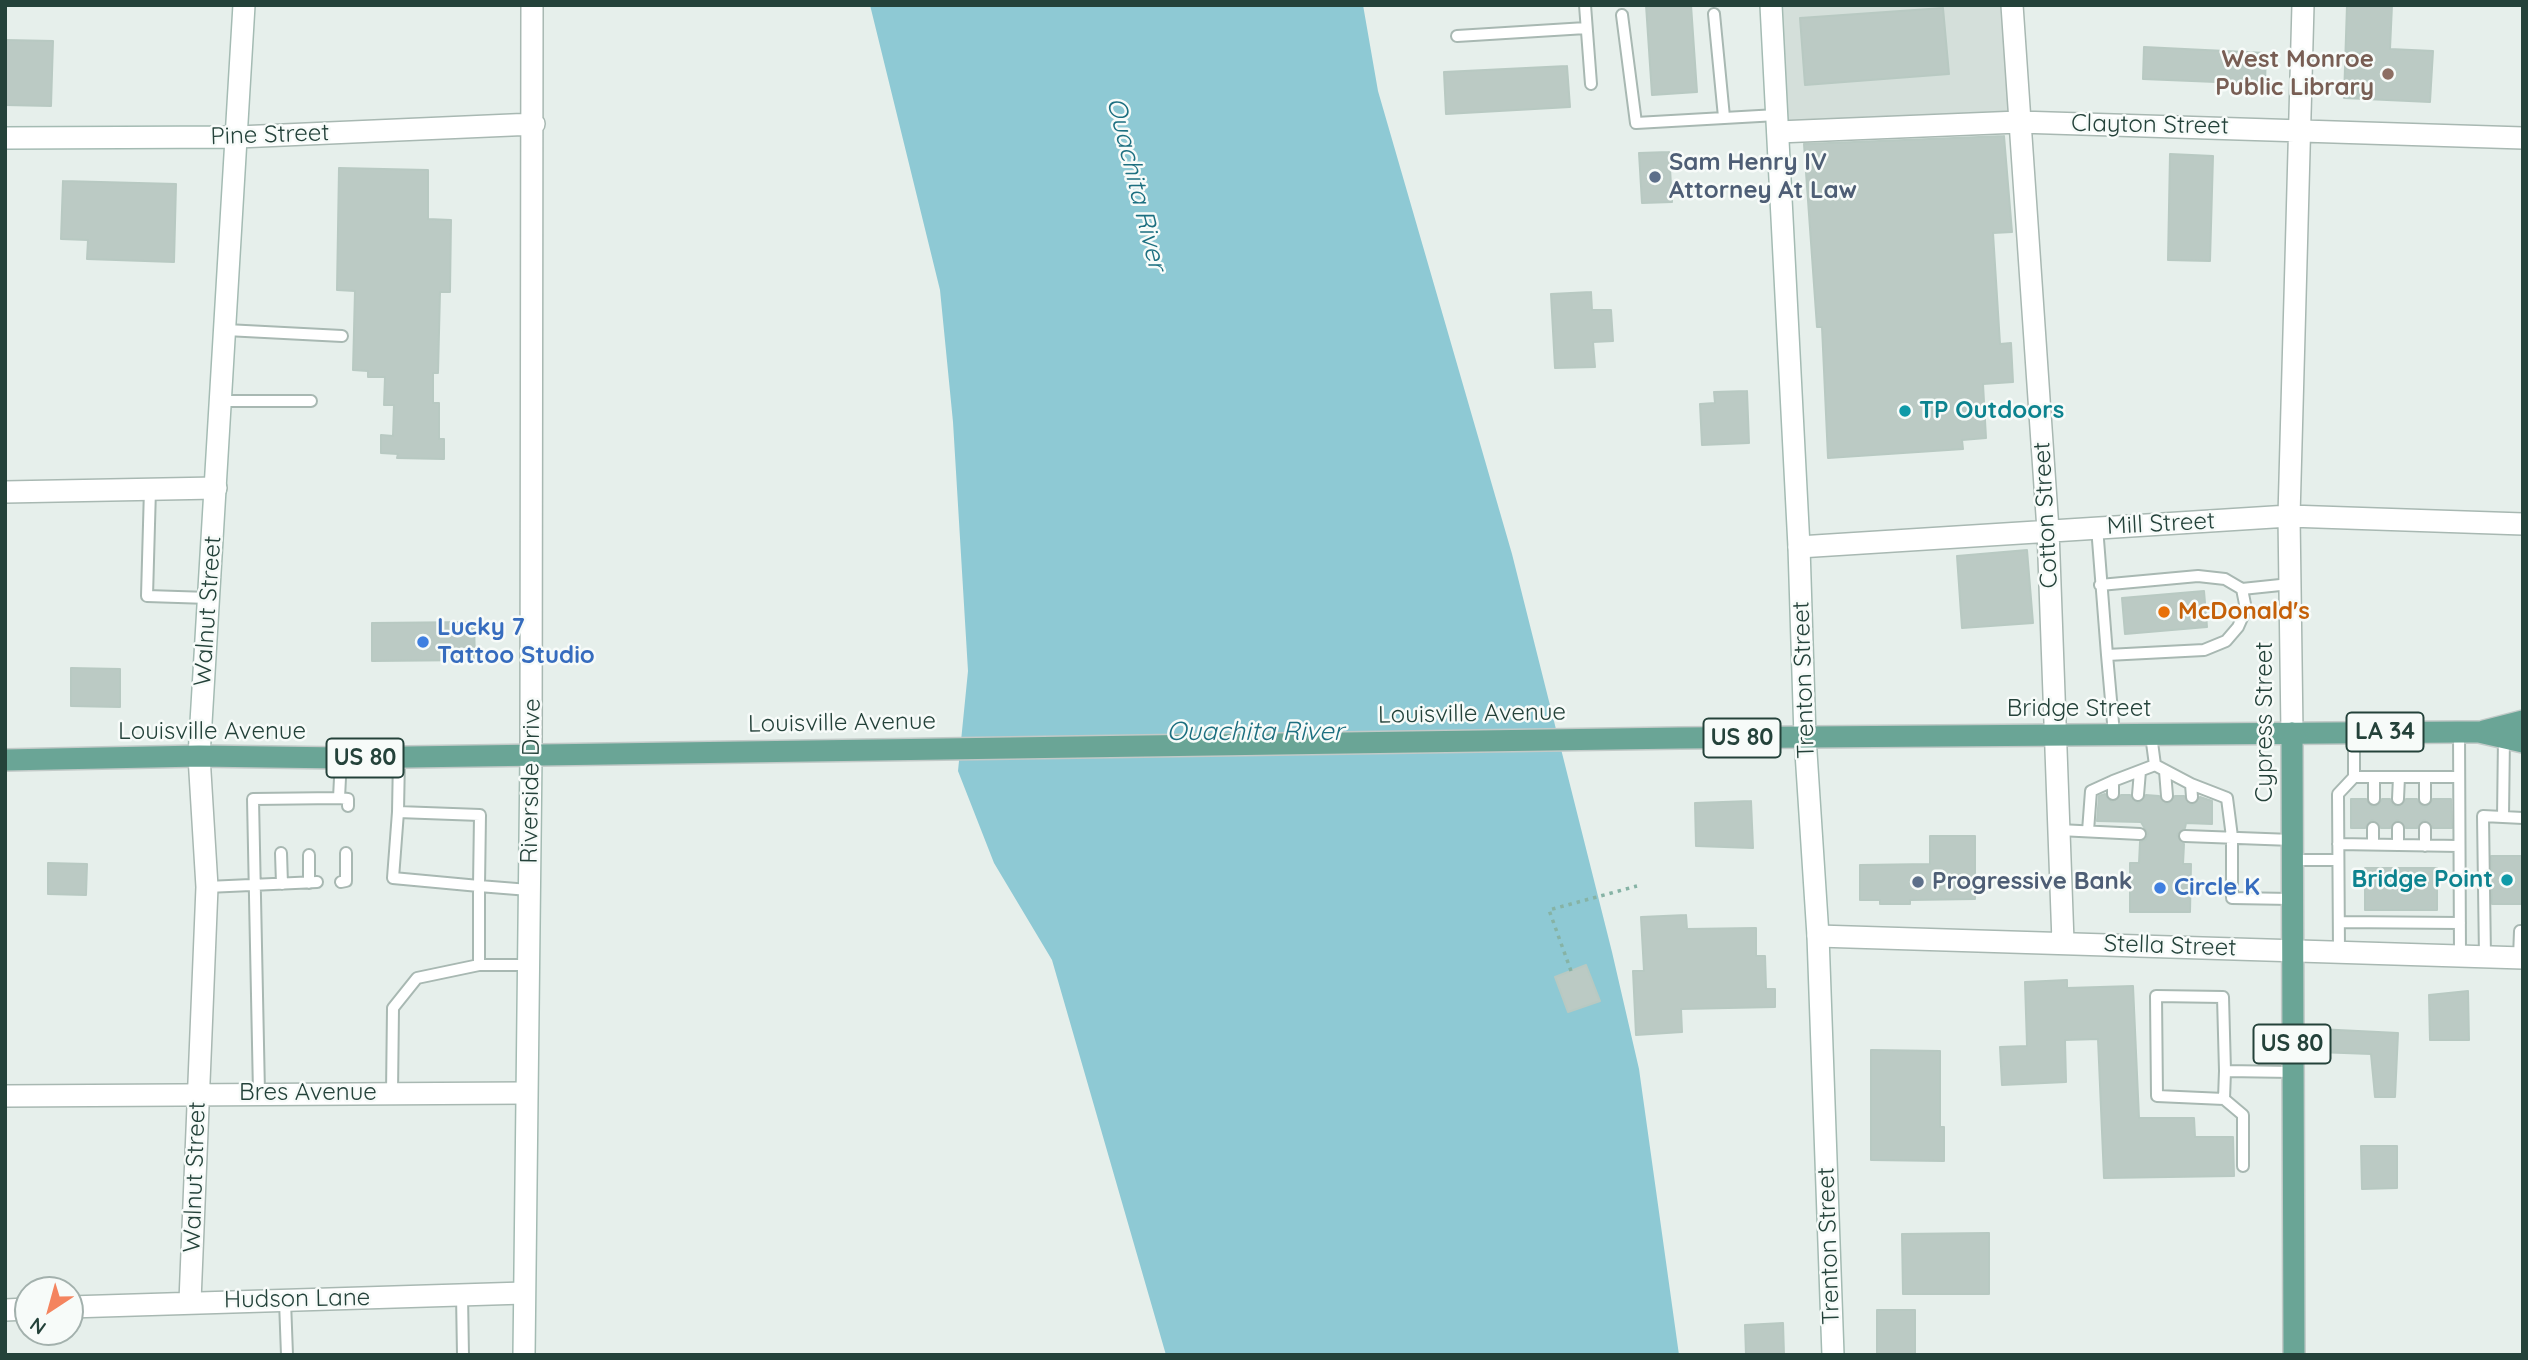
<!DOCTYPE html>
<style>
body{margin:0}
#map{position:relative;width:2528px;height:1360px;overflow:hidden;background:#e6efeb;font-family:Quicksand,sans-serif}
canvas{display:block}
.frame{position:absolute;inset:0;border:7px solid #24423a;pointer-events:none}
.north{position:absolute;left:14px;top:1276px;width:70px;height:70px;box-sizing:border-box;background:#f7fbf9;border:2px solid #a3b1ad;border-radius:50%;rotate:216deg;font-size:19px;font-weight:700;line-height:28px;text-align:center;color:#24423a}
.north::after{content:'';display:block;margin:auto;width:24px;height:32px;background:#f4845f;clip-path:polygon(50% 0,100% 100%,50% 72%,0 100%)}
</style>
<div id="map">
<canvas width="2528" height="1360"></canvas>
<div class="frame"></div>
<div class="north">N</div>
</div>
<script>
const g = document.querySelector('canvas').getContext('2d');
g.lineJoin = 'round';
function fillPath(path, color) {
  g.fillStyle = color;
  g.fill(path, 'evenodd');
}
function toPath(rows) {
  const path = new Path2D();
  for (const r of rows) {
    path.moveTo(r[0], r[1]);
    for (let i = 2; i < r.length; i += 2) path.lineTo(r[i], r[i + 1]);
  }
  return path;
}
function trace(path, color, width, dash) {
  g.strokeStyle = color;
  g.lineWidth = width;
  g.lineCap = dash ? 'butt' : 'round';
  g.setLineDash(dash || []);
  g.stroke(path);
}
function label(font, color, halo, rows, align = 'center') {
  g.font = font + ' Quicksand,sans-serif';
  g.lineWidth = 5;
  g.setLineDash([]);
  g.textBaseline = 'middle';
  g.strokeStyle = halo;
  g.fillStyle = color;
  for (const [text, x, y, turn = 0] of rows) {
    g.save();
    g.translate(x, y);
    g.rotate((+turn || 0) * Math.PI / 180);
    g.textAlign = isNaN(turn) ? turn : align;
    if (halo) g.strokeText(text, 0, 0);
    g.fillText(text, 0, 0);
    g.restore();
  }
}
const built = toPath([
 [1771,5,2006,5,2019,122,1778,132]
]);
const water = toPath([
 [870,5,1363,5,1378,91,1512,554,1612,952,1639,1069,1679,1355,1166,1355,1052,960,994,863,958,771,968,671,953,422,940,290]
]);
const building = toPath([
 [1646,5,1691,5,1697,92,1652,95,1646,5],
 [2347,5,2392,5,2390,49,2433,51,2430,102,2344,98,2347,5],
 [1943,8,1949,74,1805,85,1800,18,1943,8],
 [5,40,53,41,51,106,5,105,5,40],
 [2144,47,2266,53,2265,84,2143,79,2144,47],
 [1567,66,1570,107,1446,114,1444,72,1567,66],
 [2004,136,2012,232,1993,233,2000,344,2011,343,2013,382,1983,384,1986,438,1962,440,1963,449,1828,458,1822,327,1817,327,1804,144,2004,136],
 [1669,152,1672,202,1642,203,1639,153,1669,152],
 [2170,154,2213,156,2210,261,2168,260,2170,154],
 [339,168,428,170,428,219,451,220,450,292,440,292,438,373,433,373,433,403,439,403,439,439,444,439,444,459,397,458,398,454,381,453,381,435,393,436,394,405,384,405,385,377,368,377,368,371,353,370,355,291,337,290,339,168],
 [63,181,176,184,174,262,87,259,88,240,61,239,63,181],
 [1591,292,1592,310,1611,310,1613,341,1593,342,1595,367,1555,368,1551,294,1591,292],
 [1747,391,1749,443,1702,445,1700,404,1715,403,1714,392,1747,391],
 [2027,550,2033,623,1962,628,1957,556,2027,550],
 [2204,591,2207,627,2125,634,2122,598,2204,591],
 [474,622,475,660,372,661,372,623,474,622],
 [71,668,120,669,120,707,71,706,71,668],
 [2105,794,2112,802,2121,795,2130,795,2138,803,2146,795,2159,796,2167,804,2175,796,2184,796,2192,805,2200,797,2212,801,2212,824,2186,823,2185,828,2177,835,2184,844,2183,864,2191,864,2190,912,2130,912,2130,863,2139,863,2140,842,2146,839,2148,834,2141,822,2097,821,2099,796,2105,794],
 [2351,799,2366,799,2373,807,2378,805,2382,799,2390,799,2393,805,2398,807,2406,799,2417,799,2421,805,2426,807,2433,799,2451,799,2452,828,2433,828,2424,820,2417,828,2406,828,2397,820,2390,828,2381,828,2372,820,2365,828,2351,828,2351,799],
 [1751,801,1753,848,1696,846,1695,803,1751,801],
 [1930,836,1975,836,1975,899,1910,900,1910,904,1880,904,1880,900,1860,900,1860,865,1930,864,1930,836],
 [2491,856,2523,856,2523,904,2492,904,2491,856],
 [48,863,87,864,86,895,48,894,48,863],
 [2365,868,2437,868,2437,910,2365,910,2365,868],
 [1686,915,1687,929,1756,928,1756,956,1765,956,1766,989,1775,989,1775,1007,1681,1009,1682,1032,1636,1035,1633,971,1644,971,1641,917,1686,915],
 [1586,965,1600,1001,1568,1012,1555,977,1586,965],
 [2067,980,2067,988,2133,986,2139,1118,2194,1118,2195,1137,2233,1137,2234,1176,2104,1178,2098,1039,2065,1040,2066,1082,2002,1085,2000,1047,2027,1046,2025,982,2067,980],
 [2468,991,2469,1040,2430,1040,2429,995,2468,991],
 [2318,1029,2398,1033,2395,1097,2375,1097,2371,1054,2317,1052,2318,1029],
 [1871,1050,1940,1051,1940,1127,1944,1127,1944,1161,1871,1160,1871,1050],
 [2361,1146,2397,1146,2397,1188,2362,1189,2361,1146],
 [1989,1233,1989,1294,1903,1294,1902,1234,1989,1233],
 [1877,1310,1915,1310,1915,1355,1877,1355,1877,1310],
 [1783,1323,1784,1355,1746,1355,1745,1325,1783,1323]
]);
const path = toPath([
 [1571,971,1549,910,1637,886]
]);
const lane = toPath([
 [1585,5,1591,84],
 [1714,14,1724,117],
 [1622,15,1636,123,1777,115],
 [1457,36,1586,28],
 [226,330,342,336],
 [222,401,311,401],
 [150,489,147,596,209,598],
 [2097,527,2107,655],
 [2100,585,2198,576,2225,579,2242,589,2246,609,2238,627,2226,641,2204,650,2107,655,2114,734],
 [2242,589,2290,584],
 [2459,732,2460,956],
 [2151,735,2155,765,2191,784,2192,797],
 [2504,737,2503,817,2523,818],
 [2165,771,2167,796],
 [2354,777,2459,777],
 [2191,784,2227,798,2232,837,2232,898,2291,899],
 [2113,794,2113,781,2155,765],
 [2138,795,2140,771],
 [339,798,348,799,348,806],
 [2374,799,2374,777],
 [2398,799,2399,777],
 [2425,799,2425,777],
 [398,812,399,757],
 [2373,828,2373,844],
 [2425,828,2425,846],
 [2059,830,2140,834],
 [2088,831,2091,791,2113,781],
 [2185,836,2292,840],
 [2338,844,2459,846],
 [2398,845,2398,828],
 [281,853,282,884],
 [309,855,309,883],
 [2291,860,2338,860],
 [341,882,346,881,346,853],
 [207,887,317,882],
 [2339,922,2460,923],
 [2339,952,2338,794,2354,777,2354,733],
 [2485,957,2483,816,2503,817],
 [2519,958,2520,931,2523,931],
 [479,965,528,965],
 [2225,1071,2224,1099,2157,1096,2156,996,2223,997,2225,1071,2293,1072],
 [259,1093,253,799,339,798,341,758],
 [392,1093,393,1008,417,978,479,965,479,886,480,815,398,812,393,878,479,886,529,890],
 [2224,1099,2243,1115,2243,1166],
 [462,1295,463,1355],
 [285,1301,287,1355]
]);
const street = toPath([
 [2012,5,2048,530,2063,942],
 [1778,132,2019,122,2523,138],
 [238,137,534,124],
 [5,492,216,488],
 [1799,547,2289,516,2523,524],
 [2292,733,2289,516,2303,5],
 [531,755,532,5],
 [1818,936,2523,958],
 [5,1096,526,1093],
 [190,1301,207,887,199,756],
 [70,1307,524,1293],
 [5,1310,28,1309]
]);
const secondary = toPath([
 [1771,5,1799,547,1805,737,1818,936,1833,1355],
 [5,138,238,137],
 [199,756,244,5],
 [524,1355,531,755]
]);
const primary = toPath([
 [2484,731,2523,721],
 [2292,733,2294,1355],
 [5,760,199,756,341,758,1680,738,2459,732,2479,732,2523,742]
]);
const markers = [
 [2388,74,7,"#8d6e63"],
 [1655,177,7,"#5c6f8a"],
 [1905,411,7,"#0f9aa8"],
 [2164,612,7,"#e8710a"],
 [423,642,7,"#3f7fe0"],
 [2507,880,7,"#0f9aa8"],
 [1918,882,7,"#5c6f8a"],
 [2160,888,7,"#3f7fe0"]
];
const shields = [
 [2385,732,77],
 [1742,738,77],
 [365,758,77],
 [2292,1044,77]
];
const shieldNames = [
 ["LA 34",2385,732],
 ["US 80",1742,738],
 ["US 80",365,758],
 ["US 80",2292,1044]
];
const educationNames = [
 ["West Monroe",2374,60],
 ["Public Library",2374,88]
];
const streetNames = [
 ["Clayton Street",2150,125,1],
 ["Pine Street",270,135,-2],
 ["Cotton Street",2046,515,-93],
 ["Mill Street",2161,524,-3],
 ["Walnut Street",208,611,-86],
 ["Trenton Street",1804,680,-92],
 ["Bridge Street",2079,709],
 ["Louisville Avenue",1472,714,-1],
 ["Cypress Street",2265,722,-90],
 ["Louisville Avenue",842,723,-1],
 ["Louisville Avenue",212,732],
 ["Riverside Drive",531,781,-89],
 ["Stella Street",2170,946,2],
 ["Bres Avenue",308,1093],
 ["Walnut Street",195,1177,-88],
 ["Trenton Street",1829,1246,-92],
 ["Hudson Lane",297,1299,-1]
];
const serviceNames = [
 ["Sam Henry IV",1669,163],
 ["Attorney At Law",1669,191],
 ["Progressive Bank",1932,882]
];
const cultureNames = [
 ["TP Outdoors",1919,411],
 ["Bridge Point",2493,880,"right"]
];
const foodNames = [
 ["McDonald's",2178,612]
];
const shopNames = [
 ["Lucky 7",437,628],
 ["Tattoo Studio",437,656],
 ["Circle K",2174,888]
];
const waterNames = [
 ["Ouachita River",1136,184,76],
 ["Ouachita River",1255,732]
];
fillPath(built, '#d4dfda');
fillPath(water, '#8ec9d4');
fillPath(building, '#bbcac4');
trace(building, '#b8c9c2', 2);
trace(lane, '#a8b8b2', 14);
trace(street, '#a8b8b2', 24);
trace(secondary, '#a4bbb3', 24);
trace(primary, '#c2cac8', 24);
trace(path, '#86b3a5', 3.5, [3.5, 5]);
trace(lane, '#fff', 10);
trace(street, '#fff', 21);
trace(secondary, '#fff', 21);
trace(primary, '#6aa596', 21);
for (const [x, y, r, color] of markers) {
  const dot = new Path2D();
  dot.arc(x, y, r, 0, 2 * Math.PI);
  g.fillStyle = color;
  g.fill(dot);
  trace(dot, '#f7fbf9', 2.5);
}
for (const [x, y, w] of shields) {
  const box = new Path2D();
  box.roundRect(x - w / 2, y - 19.5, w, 39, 5);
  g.fillStyle = '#f7fbf9';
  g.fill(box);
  trace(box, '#24423a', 2);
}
label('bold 23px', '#24423a', null, shieldNames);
label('bold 24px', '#785e54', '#f7fbf9', educationNames, 'right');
label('24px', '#24423a', '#f7fbf9', streetNames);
label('bold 24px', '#4e5e75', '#f7fbf9', serviceNames, 'left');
label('bold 24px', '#0d838f', '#f7fbf9', cultureNames, 'left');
label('bold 24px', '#c56008', '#f7fbf9', foodNames, 'left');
label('bold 24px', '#366cbe', '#f7fbf9', shopNames, 'left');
label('italic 26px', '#1c6f80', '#f7fbf9', waterNames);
</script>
